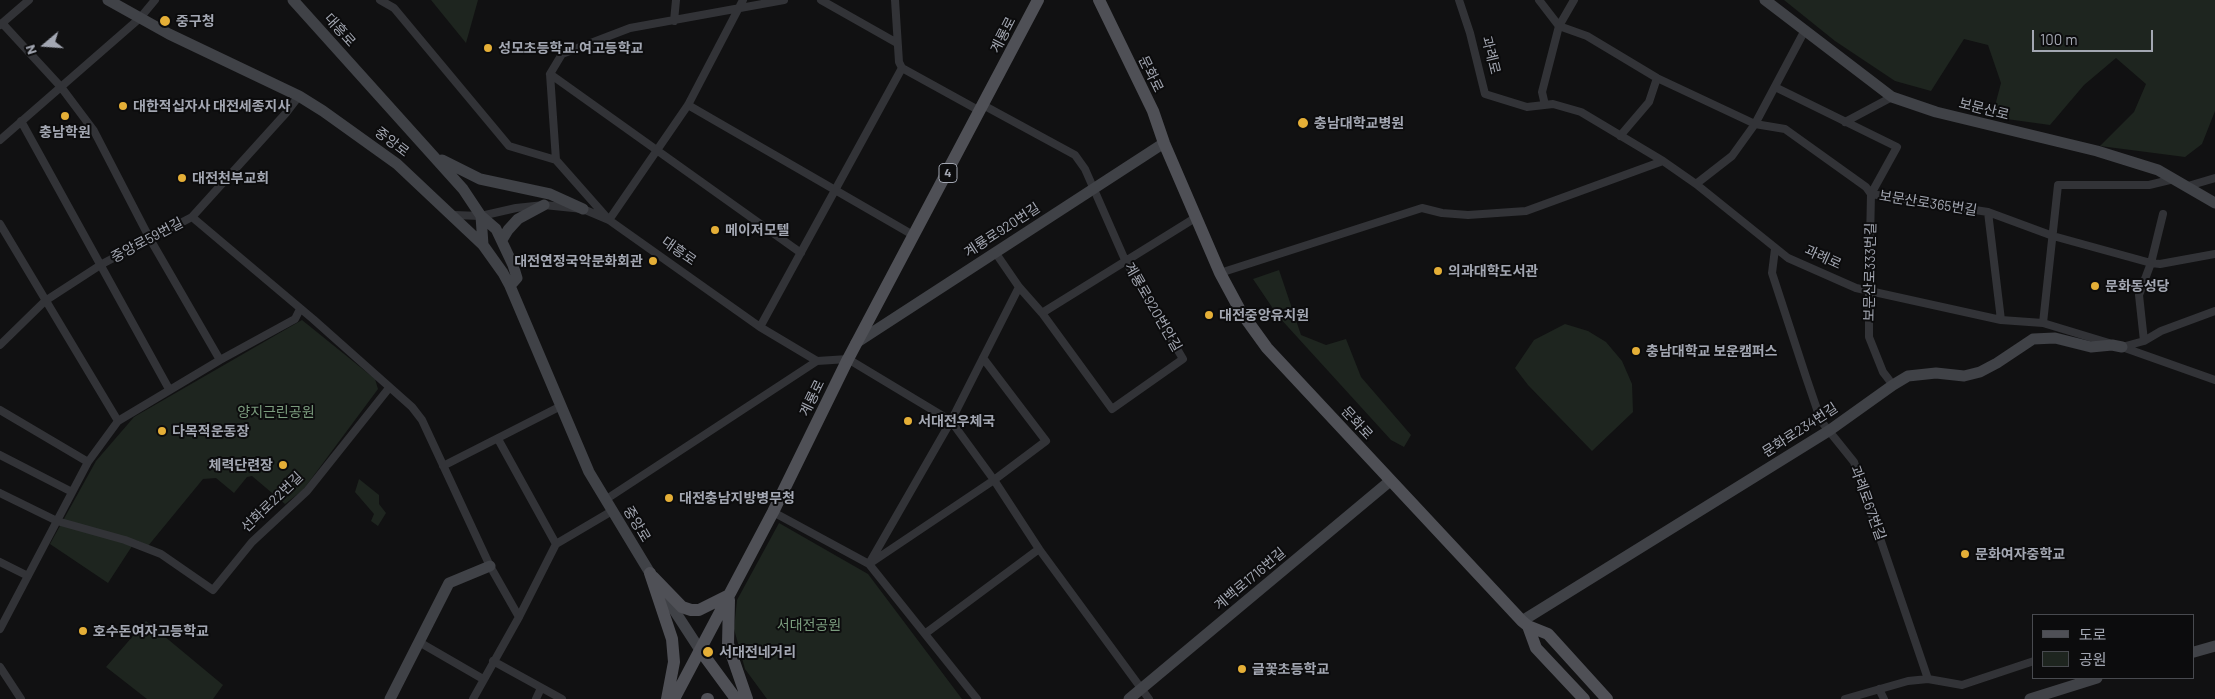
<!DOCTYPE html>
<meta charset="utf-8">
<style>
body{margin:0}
#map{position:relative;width:2215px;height:699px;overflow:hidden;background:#111112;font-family:Barlow,"Noto Sans KR",sans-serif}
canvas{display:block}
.legend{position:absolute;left:2032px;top:614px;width:162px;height:65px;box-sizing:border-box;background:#0c0c0d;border:1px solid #484a4f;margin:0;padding:6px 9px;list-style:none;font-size:15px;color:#a3a7b2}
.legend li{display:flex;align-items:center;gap:10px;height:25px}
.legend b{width:25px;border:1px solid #484a4f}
.north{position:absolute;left:20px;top:20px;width:50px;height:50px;-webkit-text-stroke:4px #0c0c0d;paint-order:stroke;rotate:252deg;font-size:14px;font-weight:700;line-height:20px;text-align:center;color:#a3a7b2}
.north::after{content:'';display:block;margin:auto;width:18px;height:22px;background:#a3a7b2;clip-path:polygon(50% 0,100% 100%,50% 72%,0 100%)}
.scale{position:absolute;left:2032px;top:30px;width:121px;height:22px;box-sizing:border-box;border:2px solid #a3a7b2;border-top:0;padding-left:6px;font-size:15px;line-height:18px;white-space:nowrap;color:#a3a7b2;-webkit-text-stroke:4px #0c0c0d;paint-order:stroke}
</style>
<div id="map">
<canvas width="2215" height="699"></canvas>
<ul class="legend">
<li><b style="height:6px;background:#4f5056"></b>도로</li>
<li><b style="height:14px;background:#1e251f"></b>공원</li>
</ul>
<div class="north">N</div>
<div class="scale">100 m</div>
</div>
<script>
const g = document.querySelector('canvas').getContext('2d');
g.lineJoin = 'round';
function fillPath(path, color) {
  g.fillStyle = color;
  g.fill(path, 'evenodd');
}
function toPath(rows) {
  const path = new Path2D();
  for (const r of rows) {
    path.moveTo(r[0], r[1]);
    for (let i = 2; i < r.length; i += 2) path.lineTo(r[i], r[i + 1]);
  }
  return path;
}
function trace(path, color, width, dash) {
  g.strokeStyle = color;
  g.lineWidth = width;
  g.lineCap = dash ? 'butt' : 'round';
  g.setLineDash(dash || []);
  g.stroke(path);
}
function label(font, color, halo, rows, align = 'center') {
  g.font = font + ' Barlow,"Noto Sans KR",sans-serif';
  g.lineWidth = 4;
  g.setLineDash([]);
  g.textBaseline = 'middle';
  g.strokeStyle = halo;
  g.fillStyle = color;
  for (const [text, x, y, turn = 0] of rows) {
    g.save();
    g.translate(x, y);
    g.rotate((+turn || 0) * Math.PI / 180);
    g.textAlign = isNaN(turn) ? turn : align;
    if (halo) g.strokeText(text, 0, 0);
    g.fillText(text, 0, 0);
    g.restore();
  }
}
const green = toPath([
 [431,0,478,0,466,43],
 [1784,0,2215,0,2215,111,2202,144,2185,157,2100,146,2134,112,2146,84,2116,58,2084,85,2050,125,1992,117,2001,83,1988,45,1964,39,1931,91,1895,81,1835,41],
 [1279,270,1301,335,1326,345,1346,339,1361,377,1411,435,1404,447,1391,440,1278,316,1253,279],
 [302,320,375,379,378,389,303,490,285,504,252,476,247,477,234,493,216,478,203,479,148,546,136,540,108,583,50,544,96,461,134,417],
 [1565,324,1588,331,1606,342,1622,361,1632,384,1633,412,1592,451,1528,385,1515,368,1534,340],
 [359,479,379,495,379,504,386,513,378,526,371,521,374,514,355,492],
 [779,523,868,574,962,699,767,699,745,669,734,629,737,600],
 [146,621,223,685,213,699,147,699,106,667]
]);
const street = toPath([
 [380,0,394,8,509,146,556,160,609,220,688,105,743,0],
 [821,0,897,43],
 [1459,0,1470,33,1485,94,1527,107,1553,104,1581,112,1663,161,1696,184,1788,258,1856,288,2001,320,2043,323,2109,343],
 [1539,0,1559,26,1587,36,1657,78,1755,124,1785,129,1866,187,1871,194,1988,212,2053,236,2151,263,2160,264,2215,254],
 [674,21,676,0],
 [2,23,61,87,94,131,150,239,220,360],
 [0,25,29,0],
 [902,68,980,111],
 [550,74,801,253],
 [1775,87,1897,147,1871,194,1869,289,1869,337,1883,372,1893,385],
 [688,105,913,235],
 [983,105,1075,155,1085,169,1125,260,1183,359,1112,409,1042,313,1019,287,995,252],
 [1545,105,1542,92,1559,26,1574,0],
 [21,121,169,389],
 [1845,122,1892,97],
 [1620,136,1649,102,1657,78],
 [0,140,140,18,155,0],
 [556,160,550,74,562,54,630,28,784,0],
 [1696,184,1732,156,1755,124,1805,30],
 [2188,186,2215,178],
 [1988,212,2001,320],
 [454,215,481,216,516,208,544,205,583,209,609,220,760,327,817,361,848,359,951,421,994,480,1039,549,1149,699],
 [192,217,313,319,412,407,422,420,490,566,519,617],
 [0,224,118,421],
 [1775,249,1772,273,1806,377,1821,421,1854,462,1928,679],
 [1220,273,1422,208,1442,213,1468,215,1526,211,1663,161],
 [1042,313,1195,218],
 [2043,323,2058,185,2149,185,2174,179],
 [760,327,902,68,899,62,895,0],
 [2144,341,2139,295,2151,263,2163,214],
 [0,345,45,301,102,264,192,217,286,113,299,96],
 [2122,347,2144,341,2161,331,2215,311],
 [2122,347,2215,380],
 [0,410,88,462],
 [498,439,556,544],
 [0,455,72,492],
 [443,466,561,406],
 [0,493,57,521,125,540,161,554,213,590,252,542,307,491,389,388],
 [605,500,817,361],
 [773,512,869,564,977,699],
 [0,562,28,576],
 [870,562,951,421,1019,287],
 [869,564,994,480,1046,441,983,358],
 [0,629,88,462,118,421,220,360,295,319,300,309],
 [926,633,1039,549],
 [419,642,483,679],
 [493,661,562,699],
 [0,667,21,699],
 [1879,689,1884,699],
 [473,699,519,617,556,544,612,511],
 [536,699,541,688],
 [1845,699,1908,681,1928,679,1962,685,2034,661]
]);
const secondary = toPath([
 [108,0,169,34,299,96,323,111,397,164,483,245,503,273,510,286,589,472,650,573,700,650],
 [293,0,463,189,481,216,483,245],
 [1765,0,1892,97,1936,112,2097,151,2158,170,2215,203],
 [442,160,480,179,550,194,583,209],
 [481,216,496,229,513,265,517,278,510,286],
 [502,240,508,230,518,219,544,205],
 [856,343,1164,143],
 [1522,621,1830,430,1893,385,1908,376,1936,373,1964,376,1980,372,1997,363,2033,339,2055,338,2091,347,2112,345,2122,347],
 [2194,652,2215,646],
 [390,699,449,583,490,566],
 [1129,699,1390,481],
 [2030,699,2097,678]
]);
const primary = toPath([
 [1099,0,1153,111,1164,143,1220,273,1241,312,1267,348,1522,621,1528,626,1548,634,1607,699],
 [650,573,672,639,674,662,667,699],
 [653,577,682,607,691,610,699,610,729,595],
 [729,600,728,644,747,699],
 [1528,626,1536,648,1584,699],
 [700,650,736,699],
 [674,699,773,512,848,359,1038,0],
 [707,699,708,699]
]);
const markers = [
 [165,21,6,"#e5af37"],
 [488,48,5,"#e5af37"],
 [123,106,5,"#e5af37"],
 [65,116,5,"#e5af37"],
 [1303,123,6,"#e5af37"],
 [182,178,5,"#e5af37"],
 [715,230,5,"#e5af37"],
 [653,261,5,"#e5af37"],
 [1438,271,5,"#e5af37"],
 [2095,286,5,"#e5af37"],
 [1209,315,5,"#e5af37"],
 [1636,351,5,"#e5af37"],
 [908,421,5,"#e5af37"],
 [162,431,5,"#e5af37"],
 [283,465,5,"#e5af37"],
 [669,498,5,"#e5af37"],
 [1965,554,5,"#e5af37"],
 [83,631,5,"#e5af37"],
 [708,652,6,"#e5af37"],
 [1242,669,5,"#e5af37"]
];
const shields = [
 [948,173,18]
];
const shieldNames = [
 ["4",948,173]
];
const poiNames = [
 ["중구청",176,21],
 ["성모초등학교.여고등학교",498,48],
 ["대한적십자사 대전세종지사",133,106],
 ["충남대학교병원",1314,123],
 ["충남학원",65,132,"center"],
 ["대전천부교회",192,178],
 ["메이저모텔",725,230],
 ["대전연정국악문화회관",643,261,"right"],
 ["의과대학도서관",1448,271],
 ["문화동성당",2105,286],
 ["대전중앙유치원",1219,315],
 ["충남대학교 보운캠퍼스",1646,351],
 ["서대전우체국",918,421],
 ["다목적운동장",172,431],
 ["체력단련장",273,465,"right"],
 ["대전충남지방병무청",679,498],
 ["문화여자중학교",1975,554],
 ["호수돈여자고등학교",93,631],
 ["서대전네거리",719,652],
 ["글꽃초등학교",1252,669]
];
const streetNames = [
 ["대흥로",340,30,48],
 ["계룡로",1003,35,-63],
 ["과례로",1491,55,76],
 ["문화로",1151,74,64],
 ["보문산로",1984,109,14],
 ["중앙로",392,142,37],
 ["보문산로365번길",1928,203,9],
 ["계룡로920번길",1002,230,-33],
 ["중앙로59번길",147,240,-28],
 ["대흥로",679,251,35],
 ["과례로",1823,257,24],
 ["보문산로333번길",1870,272,-89],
 ["계룡로920번안길",1153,307,60],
 ["계룡로",812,398,-64],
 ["문화로",1357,423,47],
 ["문화로234번길",1800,430,-33],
 ["선화로22번길",272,502,-44],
 ["과례로67번길",1868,503,70],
 ["중앙로",637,524,59],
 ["계백로1716번길",1250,579,-40]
];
const parkNames = [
 ["양지근린공원",276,412],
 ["서대전공원",809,625]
];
fillPath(green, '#1e251f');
trace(street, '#323337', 8);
trace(secondary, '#404247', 11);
trace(primary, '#4f5056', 12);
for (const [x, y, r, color] of markers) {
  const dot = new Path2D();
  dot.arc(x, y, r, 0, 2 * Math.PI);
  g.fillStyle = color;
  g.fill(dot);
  trace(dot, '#0c0c0d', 2);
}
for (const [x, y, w] of shields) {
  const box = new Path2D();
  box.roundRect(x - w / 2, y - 9.5, w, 19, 4);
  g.fillStyle = '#0c0c0d';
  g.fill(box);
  trace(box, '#a3a7b2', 1);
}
label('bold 12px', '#a3a7b2', null, shieldNames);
label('bold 14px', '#a3a7b2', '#0c0c0d', poiNames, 'left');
label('14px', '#a3a7b2', '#0c0c0d', streetNames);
label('14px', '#7b9c7e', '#0c0c0d', parkNames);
</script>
